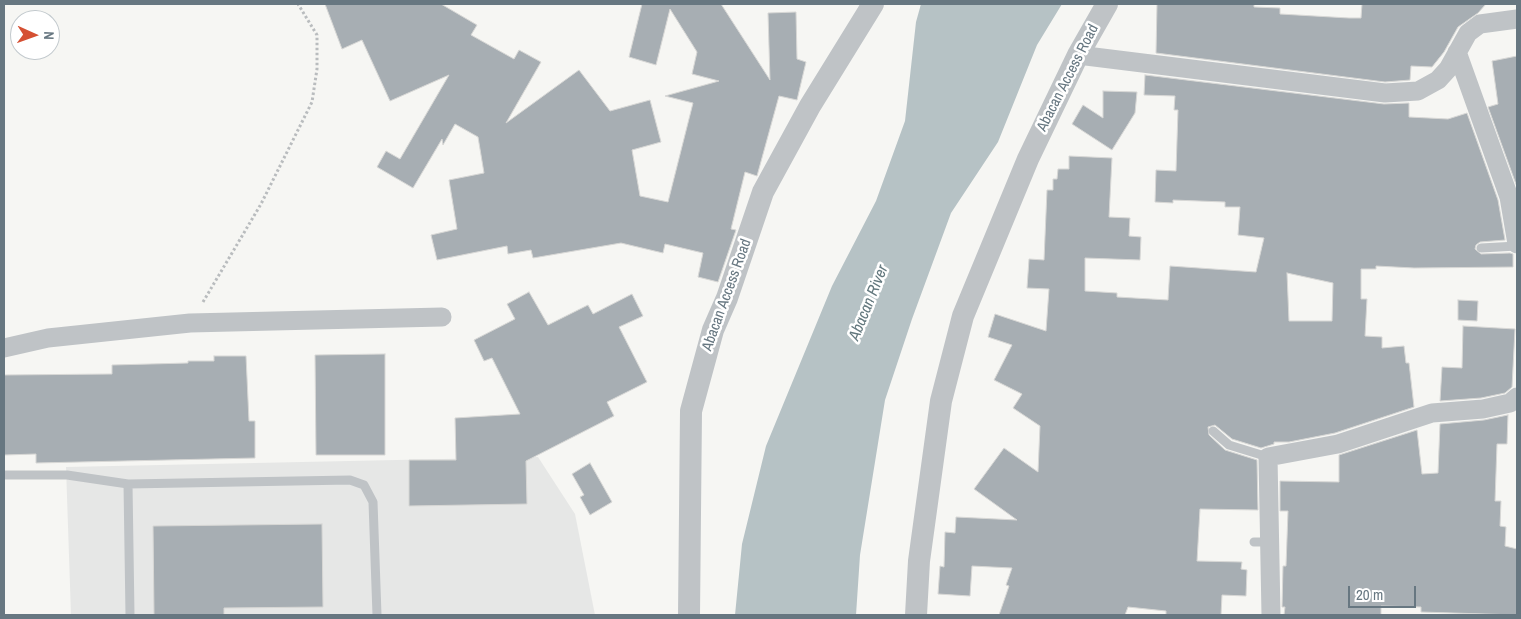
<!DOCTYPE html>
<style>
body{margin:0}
#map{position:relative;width:1521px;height:619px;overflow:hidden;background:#f6f6f3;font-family:"Archivo Narrow",sans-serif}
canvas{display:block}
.frame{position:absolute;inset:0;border:5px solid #677781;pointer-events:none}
.north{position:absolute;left:10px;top:10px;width:50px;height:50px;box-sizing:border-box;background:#fff;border:1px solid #c2c9cd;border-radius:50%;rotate:92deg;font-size:14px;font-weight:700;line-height:20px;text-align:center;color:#677781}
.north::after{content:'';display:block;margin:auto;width:18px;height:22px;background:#d55033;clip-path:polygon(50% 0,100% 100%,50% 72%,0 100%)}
.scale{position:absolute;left:1348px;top:586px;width:68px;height:22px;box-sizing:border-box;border:2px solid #677781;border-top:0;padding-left:6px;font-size:15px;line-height:18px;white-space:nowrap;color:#677781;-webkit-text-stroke:4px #fff;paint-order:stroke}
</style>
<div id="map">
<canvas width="1521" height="619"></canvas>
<div class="frame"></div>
<div class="north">N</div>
<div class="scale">20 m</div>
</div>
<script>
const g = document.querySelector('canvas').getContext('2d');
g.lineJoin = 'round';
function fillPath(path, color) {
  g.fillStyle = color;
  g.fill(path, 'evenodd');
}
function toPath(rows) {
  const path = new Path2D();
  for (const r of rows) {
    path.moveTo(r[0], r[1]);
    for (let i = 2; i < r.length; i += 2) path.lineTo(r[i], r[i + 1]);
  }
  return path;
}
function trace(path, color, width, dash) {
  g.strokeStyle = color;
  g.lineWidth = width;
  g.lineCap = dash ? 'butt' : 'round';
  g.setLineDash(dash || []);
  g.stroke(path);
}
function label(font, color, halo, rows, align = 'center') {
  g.font = font + ' "Archivo Narrow",sans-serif';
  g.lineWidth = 5;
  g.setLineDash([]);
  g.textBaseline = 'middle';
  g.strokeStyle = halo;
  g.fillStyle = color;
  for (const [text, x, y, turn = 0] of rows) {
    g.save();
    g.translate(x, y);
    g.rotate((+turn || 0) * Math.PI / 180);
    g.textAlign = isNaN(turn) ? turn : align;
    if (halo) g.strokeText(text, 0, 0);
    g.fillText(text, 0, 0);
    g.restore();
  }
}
const built = toPath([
 [538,457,575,514,595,615,71,615,66,467]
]);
const water = toPath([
 [921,4,1062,4,1037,45,998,142,951,213,912,319,885,400,860,555,856,615,735,615,742,544,766,446,832,286,876,201,905,121,916,22]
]);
const building = toPath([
 [325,4,441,4,477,25,471,35,514,59,519,50,541,62,506,123,579,70,610,111,650,100,661,142,632,150,640,196,668,202,693,103,665,96,719,81,692,74,697,52,670,9,656,65,629,57,642,4,721,4,770,80,768,13,796,12,797,59,806,62,797,100,779,96,757,176,745,172,731,229,736,230,718,282,698,277,703,253,665,244,663,253,621,243,533,258,531,250,508,254,507,246,437,260,431,235,457,229,449,180,484,173,478,137,455,124,443,145,442,139,413,188,377,167,386,151,400,159,449,75,390,101,362,40,342,49,325,4],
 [1157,4,1254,4,1254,7,1280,8,1280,14,1349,18,1361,18,1362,4,1486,4,1478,13,1458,27,1444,52,1432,67,1411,66,1410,80,1385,82,1156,53,1157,4],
 [1517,56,1517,187,1488,107,1498,104,1492,61,1517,56],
 [1145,75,1384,104,1409,103,1409,117,1448,119,1467,113,1498,200,1505,240,1480,242,1476,245,1475,249,1481,254,1510,253,1513,254,1513,267,1414,268,1376,266,1376,269,1361,269,1361,299,1367,299,1365,336,1382,337,1382,348,1404,346,1406,363,1409,363,1414,407,1335,433,1289,442,1274,442,1274,444,1261,448,1232,439,1215,425,1208,427,1209,435,1225,450,1257,460,1258,510,1200,509,1197,561,1242,562,1241,569,1247,570,1246,596,1222,595,1221,615,1166,615,1166,611,1128,607,1125,615,999,615,1009,586,1006,585,1012,568,972,566,970,596,938,594,940,566,944,567,945,532,955,533,956,517,1017,520,974,489,1004,448,1038,472,1040,426,1013,408,1022,394,994,380,1012,345,988,337,995,314,1046,331,1049,289,1027,288,1029,259,1044,260,1047,190,1053,190,1053,179,1057,179,1058,169,1069,169,1069,156,1112,158,1109,217,1130,218,1129,236,1141,237,1140,260,1085,258,1085,291,1117,293,1117,297,1168,300,1170,266,1256,272,1264,238,1238,235,1240,207,1225,207,1225,202,1173,200,1173,203,1155,202,1156,170,1176,171,1178,110,1174,110,1175,96,1144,95,1145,75],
 [1287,273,1333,283,1332,321,1289,321,1287,273],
 [1103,91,1137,92,1135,113,1112,150,1072,124,1083,105,1103,118,1103,91],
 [529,292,548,325,588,305,593,314,632,294,643,316,619,327,647,382,607,402,614,416,526,461,527,504,409,506,409,460,456,460,455,418,520,414,492,358,484,361,474,340,515,319,507,304,529,292],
 [1458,300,1478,301,1477,321,1458,320,1458,300],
 [1463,326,1515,329,1512,387,1505,393,1481,398,1440,401,1442,367,1462,368,1463,326],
 [385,354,385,455,316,455,315,355,385,354],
 [214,356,246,356,249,421,255,421,255,458,36,463,36,454,4,455,4,375,112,374,112,365,188,363,188,361,214,361,214,356],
 [1508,415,1507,444,1497,444,1495,501,1501,501,1500,526,1506,527,1505,546,1517,549,1517,615,1421,612,1421,607,1381,606,1381,615,1284,615,1285,607,1282,607,1283,566,1286,566,1288,511,1280,511,1280,481,1339,482,1339,455,1417,430,1422,474,1438,473,1440,424,1484,420,1508,415],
 [590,463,612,502,590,515,580,497,584,495,572,474,590,463],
 [322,524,323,607,224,608,224,615,154,615,153,526,322,524]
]);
const path = toPath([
 [203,302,261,204,312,102,317,69,317,35,298,4]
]);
const service = toPath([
 [1481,248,1517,246],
 [1213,431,1229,445,1268,457],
 [4,475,67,475,128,484,350,480,364,485,373,502,377,615],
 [128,484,130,615],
 [1254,542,1269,542]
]);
const minor = toPath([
 [1457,52,1509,197,1517,244],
 [1078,55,1385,93,1418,91,1438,80,1448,69,1468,33,1480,24,1517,19],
 [4,348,48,338,190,323,442,317],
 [1271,615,1268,457,1338,444,1432,413,1483,409,1510,403,1517,397]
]);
const tertiary = toPath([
 [689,615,691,411,713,330,727,298,763,192,810,106,873,4],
 [916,615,919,561,941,401,963,316,1028,159,1078,55,1107,4]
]);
const streetNames = [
 ["Abacan Access Road",1068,78,-63],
 ["Abacan Access Road",727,295,-70]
];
const waterNames = [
 ["Abacan River",869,303,-68]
];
fillPath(built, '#e6e7e6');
fillPath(water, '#b6c2c5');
fillPath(building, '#a7aeb3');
trace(building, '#d7d7d5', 1);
trace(path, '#b9bcbe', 3, [2.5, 2.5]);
trace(service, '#bfc3c6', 9);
trace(minor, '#bfc3c6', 19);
trace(tertiary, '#bfc3c6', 22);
label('15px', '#677781', '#fff', streetNames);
label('italic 16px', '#63787e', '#fff', waterNames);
</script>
